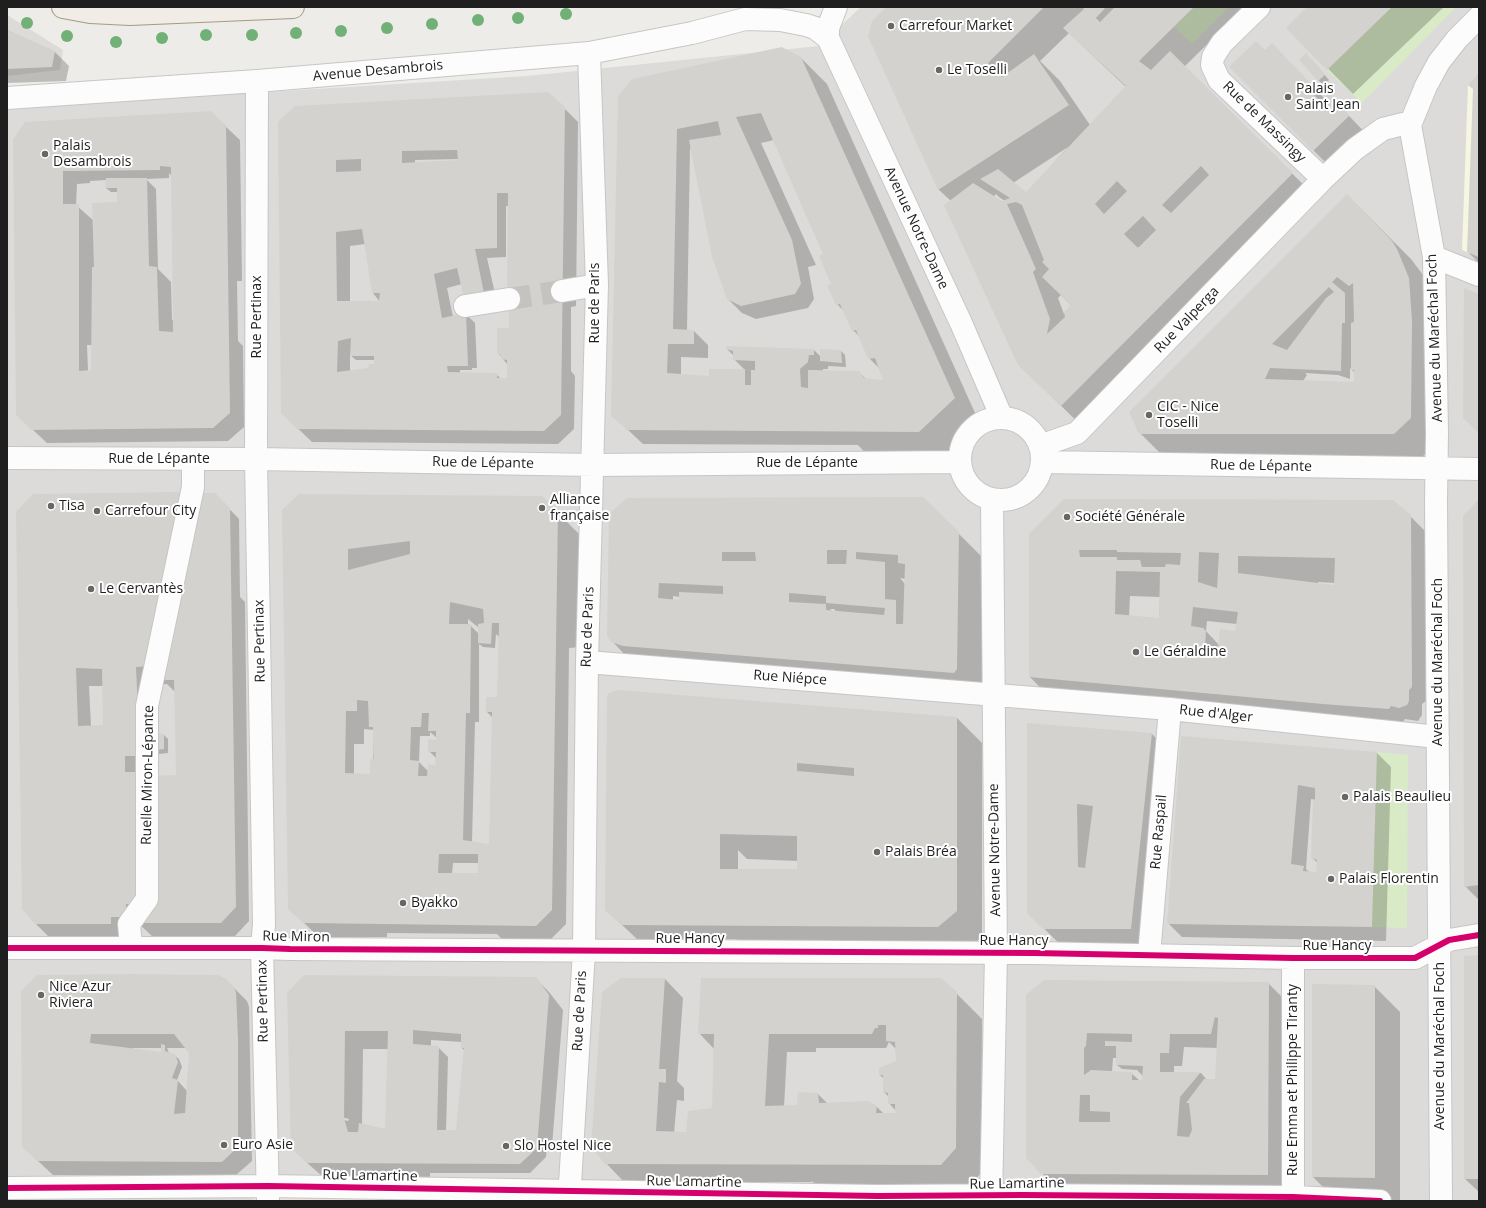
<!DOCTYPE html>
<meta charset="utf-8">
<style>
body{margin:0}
#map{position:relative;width:1486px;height:1208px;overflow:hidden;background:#edece8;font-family:"Open Sans",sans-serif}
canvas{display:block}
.frame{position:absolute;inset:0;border:8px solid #1f1f1f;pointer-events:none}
</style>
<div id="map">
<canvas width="1486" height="1208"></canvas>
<div class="frame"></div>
</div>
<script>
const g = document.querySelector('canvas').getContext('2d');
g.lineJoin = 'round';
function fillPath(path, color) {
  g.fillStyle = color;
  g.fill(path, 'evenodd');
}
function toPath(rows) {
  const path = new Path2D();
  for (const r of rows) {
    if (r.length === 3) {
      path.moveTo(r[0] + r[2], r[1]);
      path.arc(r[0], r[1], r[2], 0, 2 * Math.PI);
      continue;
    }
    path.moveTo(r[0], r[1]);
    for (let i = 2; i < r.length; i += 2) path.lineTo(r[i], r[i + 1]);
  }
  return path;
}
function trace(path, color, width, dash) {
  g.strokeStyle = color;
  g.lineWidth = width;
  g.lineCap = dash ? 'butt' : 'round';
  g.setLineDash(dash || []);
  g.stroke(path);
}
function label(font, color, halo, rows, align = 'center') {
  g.font = font + ' "Open Sans",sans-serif';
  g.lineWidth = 4;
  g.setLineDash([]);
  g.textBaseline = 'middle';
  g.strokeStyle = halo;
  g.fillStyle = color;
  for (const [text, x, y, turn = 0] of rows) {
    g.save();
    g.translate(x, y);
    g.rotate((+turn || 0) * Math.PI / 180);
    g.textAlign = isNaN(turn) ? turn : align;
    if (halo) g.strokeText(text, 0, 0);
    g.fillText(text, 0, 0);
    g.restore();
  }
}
const residential = toPath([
 [861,7,1479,7,1479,1201,717,1201,253,1195,253,1201,7,1201,7,110,72,104,527,76,819,46],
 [7,15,63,50,60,70,7,76]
]);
const commercial = toPath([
 [253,1195,717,1201,253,1201]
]);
const education = toPath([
 [1479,72,1479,257,1462,250,1468,85]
]);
const grass = toPath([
 [1194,7,1229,7,1192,44,1174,27],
 [1392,7,1456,7,1362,103,1327,70],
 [1377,752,1408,755,1407,928,1372,927]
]);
const shadow = toPath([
 [888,7,1245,7,1184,67,1318,199,1087,431,1019,365,951,201,939,190,869,36],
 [1090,12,1108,31,1088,14],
 [1069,33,1126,87,1090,125,1060,81,1040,61],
 [1068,147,1026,194,1013,183],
 [996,194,999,197,1005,201,1001,202,993,197],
 [1139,247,1164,272,1137,248],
 [1061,295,1072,306,1064,314,1058,298],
 [1308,7,1444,7,1353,94,1288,28],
 [7,30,55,52,69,66,66,81,7,83],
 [1272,45,1325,99,1329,95,1374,142,1339,176,1230,67,1265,51],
 [801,58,827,84,980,424,944,457,869,457,858,445,643,444,612,415,619,97],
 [774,140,824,254,837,304,845,312,853,330,860,337,869,358,879,368,884,381,866,379,859,372,823,371,823,369,828,369,828,366,846,367,845,355,841,351,821,357,814,350,727,349,734,356,734,359,745,370,710,377,681,375,681,357,708,358,708,345,694,331,687,331,690,146,728,299,742,313,756,319,808,308,814,299,808,267,816,265,761,143],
 [1311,59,1329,80,1323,85,1300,60],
 [1479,73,1479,263,1468,252],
 [564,108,578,122,576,306,571,307,571,371,575,376,574,429,558,444,312,442,282,413,279,122],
 [460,159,460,163,415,163,415,160],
 [506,206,509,206,510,329,498,353,508,365,508,379,501,379,496,374,460,374,460,370,472,370,472,368,477,368,475,323,466,314,453,317,447,288,462,284,498,307,487,258,506,257],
 [365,244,373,293,380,302,350,302,350,246],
 [350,355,356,360,375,360,375,364,369,369,350,372],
 [225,126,240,140,242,281,237,281,238,341,243,346,244,427,228,441,47,443,32,429,14,139],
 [169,173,172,176,174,320,172,320,171,282,158,269,156,189,146,179,169,178],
 [106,180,106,188,111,192,118,192,118,203,94,221,76,205,77,184,90,183,90,181],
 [87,345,93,345,92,371,88,371],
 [1347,195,1411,259,1423,275,1435,304,1436,444,1420,459,1166,459,1140,433],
 [1350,368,1355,373,1355,383,1303,381,1307,375,1305,373,1338,375,1350,379],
 [215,494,239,519,240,597,245,602,249,921,235,936,152,936,139,924,124,937,50,938,36,924,19,668],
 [167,684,176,693,177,776,155,789,150,685],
 [89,686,103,686,104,726,91,726],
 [542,497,583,538,581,647,569,648,566,924,550,940,502,939,497,934,387,933,387,937,319,937,289,909,283,511],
 [468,619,479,628,479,634,470,625,468,626],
 [496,634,500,638,498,698,487,712,493,718,490,845,472,842,475,722,479,722,479,644,483,647,495,648],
 [364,729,374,730,373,775,354,774,354,744,364,744],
 [430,732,437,738,437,741,429,751,437,759,436,766,429,772,419,762,420,736,430,736],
 [453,863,479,863,479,874,452,874],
 [1479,501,1479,900,1465,886],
 [610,514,958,533,984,559,982,694,910,693,892,675,626,656,612,641],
 [900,578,906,579,905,584],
 [673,596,680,597,680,601,673,600],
 [830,609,834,609,837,612,832,611],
 [1410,516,1436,542,1437,637,1425,636,1426,701,1422,704,1422,715,1418,721,1405,719,1403,722,1127,694,1127,699,1055,703,1030,677,1030,534],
 [1318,582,1335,583,1335,586,1318,584],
 [1130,596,1160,597,1159,620,1129,616],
 [1207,621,1237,624,1236,632,1219,645,1206,631],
 [608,707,957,718,982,743,982,937,964,952,748,951,736,939,637,939,606,910],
 [738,850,747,859,798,861,798,870,738,870],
 [1028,724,1152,734,1166,748,1145,889,1142,888,1161,907,1156,954,1070,954,1028,913],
 [164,735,168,739,168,753,159,754,155,749],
 [1182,737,1377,753,1391,767,1386,941,1182,937,1168,923],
 [1311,799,1317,800,1312,858,1318,863,1317,873,1309,872,1306,869],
 [1479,956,1479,1192,1465,1179],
 [535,978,549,992,563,1010,552,1146,547,1146,546,1157,530,1173,430,1173,430,1178,322,1176,306,1162,288,993],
 [431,1040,462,1042,462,1048,465,1051,459,1131,446,1131,448,1057,438,1047,431,1047],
 [363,1049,388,1049,386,1130,362,1124],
 [308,1109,349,1119,348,1121,308,1111],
 [621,979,665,979,683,998,677,1081,684,1088,684,1101,677,1100,674,1133,687,1133,713,1109,715,1050,699,1033,956,993,982,1019,981,1173,966,1190,821,1190,812,1181,812,1182,624,1182,606,1163],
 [889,1042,897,1050,897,1062,880,1075,884,1079,884,1092,889,1097,889,1103,896,1111,896,1114,884,1114,876,1106,827,1103,818,1094,796,1106,784,1107,787,1052,816,1052,816,1048,886,1048],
 [226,980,247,1001,249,1007,252,1161,236,1175,53,1175,23,1147,22,991],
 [133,1048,162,1048,161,1054,133,1049],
 [167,1048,186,1048,190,1053,187,1091,177,1080,182,1067,179,1059,174,1055,169,1053],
 [1268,983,1294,1009,1293,1200,1068,1199,1042,1173,1027,995],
 [1184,1047,1218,1048,1216,1080,1207,1080,1201,1073,1174,1073,1174,1066,1182,1066],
 [1113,1058,1117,1058,1117,1065,1122,1069,1137,1070,1144,1077,1143,1081,1140,1081,1131,1073,1112,1072],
 [1374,986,1400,1012,1400,1201,1337,1201,1313,1177]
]);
const building = toPath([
 [886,7,1044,7,988,63,1002,77,1034,54,1069,105,938,190,868,36,872,21],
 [1082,7,1106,7,1095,19,1099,23,1115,7,1194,7,1139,61,1151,70,1170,51,1293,173,1061,406,1018,365,944,205,973,183,1002,201,1010,198,980,179,998,169,1026,192,1126,86,1063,28,1084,9],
 [1201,166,1209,175,1171,213,1162,205],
 [1117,181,1127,191,1104,214,1095,204],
 [1016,202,1022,205,1044,260,1042,262,1049,269,1042,277,1071,305,1064,312,1065,317,1047,334,1050,319,1033,272,1036,269,1007,204],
 [1143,216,1156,230,1138,248,1124,234],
 [1307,7,1392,7,1327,70,1286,28],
 [7,30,55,51,52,67,7,69],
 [1256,41,1265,50,1272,43,1314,87,1310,92,1321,101,1329,93,1349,116,1313,151,1229,67],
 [782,47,801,57,955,398,919,432,628,430,611,416,618,96,632,79],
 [761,113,823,254,819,256,831,284,827,286,836,305,840,304,852,331,856,330,868,359,875,358,883,380,864,378,859,371,808,370,808,388,801,387,800,369,808,362,809,355,814,355,814,349,726,346,726,349,733,351,733,360,755,361,755,370,751,370,751,385,745,385,745,369,709,369,709,376,667,373,668,344,694,344,694,330,673,329,677,129,718,121,721,135,689,140,712,257,727,299,741,306,795,294,801,284,792,240,736,117],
 [1306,53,1325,75,1318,81,1299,60],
 [1479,72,1479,257,1467,252,1473,89,1468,85],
 [548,92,565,107,561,415,544,431,297,429,281,413,278,122,295,106],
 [457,150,458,160,402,163,402,151],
 [361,159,361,171,336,172,336,160],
 [497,193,508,193,507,285,509,287,509,328,497,328,497,354,500,354,501,359,507,360,507,378,497,378,497,373,448,372,447,366,468,366,466,313,442,318,434,274,457,268,464,298,484,293,475,249,497,248],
 [362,229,372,293,380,293,379,301,337,301,336,232],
 [351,338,350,356,374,356,374,364,369,364,368,368,337,372,338,341],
 [210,111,226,125,230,413,213,428,32,430,16,415,13,139,25,122],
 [160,166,171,167,173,332,159,331,157,267,149,266,147,178,106,178,105,188,117,188,117,202,92,203,94,267,92,267,91,370,79,371,79,204,63,204,63,171,160,170],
 [1347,194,1392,241,1397,249,1409,278,1412,321,1411,418,1394,434,1139,434,1129,412],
 [1337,277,1349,286,1353,283,1354,322,1351,323,1351,370,1354,370,1354,382,1265,379,1270,368,1341,371,1342,323,1345,323,1345,293,1332,282],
 [1329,287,1334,292,1326,298,1287,350,1272,344],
 [1464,288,1479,294,1479,433,1463,418],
 [820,349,841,350,842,363,820,361],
 [178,492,183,497,151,666,136,667,140,756,125,756,125,772,140,772,141,877,135,904,126,904,126,917,111,917,111,924,35,924,22,909,16,512,33,494],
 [76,668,102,669,103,725,78,726],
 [199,493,215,493,230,508,236,907,221,923,137,923,154,776,176,775,174,680,162,680],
 [299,494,542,496,558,511,552,910,536,926,304,923,288,909,282,510],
 [410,541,410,554,348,570,348,549],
 [450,602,483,609,484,623,478,624,478,643,491,644,492,623,499,623,497,697,486,697,486,712,492,712,489,844,463,840,466,713,470,713,471,624,449,624],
 [357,700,368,701,369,727,373,727,374,759,370,759,370,774,345,773,346,711,357,711],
 [422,713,429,713,428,731,436,731,436,740,428,739,428,752,436,752,435,765,428,764,427,776,418,776,419,761,410,760,411,727,421,727],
 [439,854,478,854,478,873,438,873],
 [923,497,959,532,957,669,954,673,623,646,611,642,607,636,609,514,627,498],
 [827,550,847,550,846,564,827,564],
 [722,552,755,552,756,561,722,561],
 [856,552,898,555,898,563,905,564,903,624,896,624,896,600,885,599,885,562,856,559],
 [659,583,723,586,723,594,679,592,679,600,658,598],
 [789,593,826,596,826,603,885,608,884,615,826,610,826,604,789,602],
 [1064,499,1393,500,1411,515,1412,687,1409,690,1409,701,1407,705,1399,708,1391,706,1389,709,1323,704,1029,677,1029,534],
 [1079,550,1117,550,1117,552,1181,553,1180,565,1166,564,1165,567,1142,567,1140,560,1117,560,1117,557,1080,557],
 [1199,552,1219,553,1217,588,1198,582],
 [1238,556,1335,558,1334,585,1238,573],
 [1116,571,1160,572,1159,618,1115,614],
 [1193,607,1238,612,1235,631,1220,629,1218,647,1205,646,1206,631,1203,628,1191,626],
 [1479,499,1479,885,1464,887,1463,516],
 [618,690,957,717,957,911,938,927,622,925,605,910,607,696,609,693],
 [797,763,854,768,854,776,797,771],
 [720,834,797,836,797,869,720,869],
 [1027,723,1152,733,1131,929,1043,929,1027,913],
 [1077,804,1093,806,1085,868,1078,867],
 [154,733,164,734,164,749,154,750],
 [1181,736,1377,752,1372,927,1167,924],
 [1298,785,1315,788,1315,800,1313,801,1311,858,1317,860,1316,872,1303,871,1304,866,1291,864],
 [1479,955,1479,1179,1464,1179,1464,956],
 [131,974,218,975,226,979,233,986,236,992,238,1039,238,1147,222,1162,38,1161,22,1147,21,991,37,975],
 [91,1034,174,1034,189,1053,185,1113,174,1114,178,1080,172,1078,178,1062,175,1054,165,1051,165,1045,161,1044,161,1052,90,1043],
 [304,975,536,977,549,995,537,1148,520,1164,307,1163,291,1148,287,993],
 [413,1030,461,1034,461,1048,464,1048,456,1130,437,1130,439,1046,413,1044],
 [345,1031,388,1031,385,1129,359,1123,358,1132,348,1132,344,1118],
 [621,978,665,978,659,1069,666,1069,666,1083,659,1082,656,1131,686,1132,688,1111,712,1108,714,1034,698,1034,701,978,941,978,957,992,956,1148,941,1165,605,1164,591,1147,602,992],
 [878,1025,886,1025,886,1041,895,1042,896,1061,879,1068,879,1075,883,1075,883,1092,888,1093,888,1104,895,1104,895,1113,876,1113,877,1106,869,1101,819,1103,818,1093,798,1092,797,1105,765,1106,769,1034,872,1034,875,1028,878,1028],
 [1044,980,1269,982,1268,1175,1041,1174,1026,1158,1026,995],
 [1215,1017,1218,1018,1215,1079,1204,1079,1186,1103,1189,1103,1192,1130,1189,1137,1177,1136,1180,1097,1201,1072,1160,1072,1160,1053,1169,1053,1170,1034,1211,1034],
 [1087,1033,1132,1034,1132,1042,1105,1041,1105,1046,1116,1046,1116,1065,1143,1066,1142,1080,1132,1080,1132,1072,1091,1070,1084,1075,1084,1048,1086,1046],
 [1080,1095,1090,1095,1090,1111,1110,1112,1110,1122,1079,1122],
 [1312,984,1375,985,1375,1178,1312,1177]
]);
const minorTunnel = toPath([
 [509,299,562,291]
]);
const minor = toPath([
 [836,7,828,28,828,38,961,323,1002,418],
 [1259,7,1222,43,1213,57,1212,65,1219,80,1323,179],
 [257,81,256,459,264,924,262,948,268,1201],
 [7,98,257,81,589,53,692,33,745,19,780,20,806,25,815,28,828,38],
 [1434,257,1479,275],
 [562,291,597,285],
 [465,306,509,299],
 [1001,459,41],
 [1040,446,1077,433,1323,179,1355,149,1383,129,1403,124,1410,125],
 [7,458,256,459,593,465,960,462],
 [1042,462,1479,469],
 [587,662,1170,709,1438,737],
 [131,947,129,924,147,899,147,706,193,487,193,459],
 [7,948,262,948,290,949,1034,953,1293,958,1415,958,1449,940,1479,935],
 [1149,955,1170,709],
 [7,1188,268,1186,878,1196,1022,1195,1293,1197,1380,1201],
 [569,1201,584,951,587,662,597,285,589,53],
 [991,1201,996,953,992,500],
 [1293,1201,1293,958],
 [1441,1201,1436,501,1437,433,1434,257,1410,125,1426,86,1439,62,1457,39,1479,17]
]);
const major = toPath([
 [63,7,90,12,130,14,293,7]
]);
const cycleway = toPath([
 [7,948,262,948,290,949,1034,953,1293,958,1415,958,1449,940,1479,935],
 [7,1188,268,1186,878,1196,1022,1195,1293,1197,1380,1201]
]);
const trees = [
 [566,14],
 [518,18],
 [478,20],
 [27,23],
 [432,24],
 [387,28],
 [341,31],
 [296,33],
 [206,35],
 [252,35],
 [67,36],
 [162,38],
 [116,42]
];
const markers = [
 [891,26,4,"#676765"],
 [939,70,4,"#676765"],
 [1288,97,4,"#676765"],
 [45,154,4,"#676765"],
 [1149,415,4,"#676765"],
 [51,506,4,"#676765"],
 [542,508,4,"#676765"],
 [97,511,4,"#676765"],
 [1067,517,4,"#676765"],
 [91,589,4,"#676765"],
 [1136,652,4,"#676765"],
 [1345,797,4,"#676765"],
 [877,852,4,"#676765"],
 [1331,879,4,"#676765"],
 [403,903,4,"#676765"],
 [41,995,4,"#676765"],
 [224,1145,4,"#676765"],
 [506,1146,4,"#676765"]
];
const poiNames = [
 ["Carrefour Market",899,26],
 ["Le Toselli",947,70],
 ["Palais",1296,89],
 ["Saint Jean",1296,105],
 ["Palais",53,146],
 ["Desambrois",53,162],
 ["CIC - Nice",1157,407],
 ["Toselli",1157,423],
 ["Alliance",550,500],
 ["française",550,516],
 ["Tisa",59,506],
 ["Carrefour City",105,511],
 ["Société Générale",1075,517],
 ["Le Cervantès",99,589],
 ["Le Géraldine",1144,652],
 ["Palais Beaulieu",1353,797],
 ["Palais Bréa",885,852],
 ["Palais Florentin",1339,879],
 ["Byakko",411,903],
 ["Nice Azur",49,987],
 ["Riviera",49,1003],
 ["Euro Asie",232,1145],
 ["Slo Hostel Nice",514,1146]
];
const streetNames = [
 ["Avenue Desambrois",378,71,-5],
 ["Rue de Massingy",1264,122,44],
 ["Avenue Notre-Dame",916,228,65],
 ["Rue de Paris",595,303,-90],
 ["Rue Pertinax",257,317,-90],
 ["Rue Valperga",1187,320,-46],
 ["Avenue du Maréchal Foch",1435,338,-92],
 ["Rue de Lépante",159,459],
 ["Rue de Lépante",483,463,1],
 ["Rue de Lépante",807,463],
 ["Rue de Lépante",1261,466,1],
 ["Rue de Paris",588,627,-88],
 ["Rue Pertinax",260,641,-91],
 ["Avenue du Maréchal Foch",1438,662,-90],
 ["Rue Niépce",790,678,4],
 ["Rue d'Alger",1216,714,6],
 ["Ruelle Miron-Lépante",148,775,-89],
 ["Rue Raspail",1159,832,-85],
 ["Avenue Notre-Dame",995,850,-91],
 ["Rue Miron",296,937,1],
 ["Rue Hancy",690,939],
 ["Rue Hancy",1014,941],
 ["Rue Hancy",1337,946],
 ["Rue Pertinax",263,1001,-91],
 ["Rue de Paris",580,1011,-87],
 ["Avenue du Maréchal Foch",1440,1046,-90],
 ["Rue Emma et Philippe Tiranty",1293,1080,-90],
 ["Rue Lamartine",370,1176,1],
 ["Rue Lamartine",694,1182,1],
 ["Rue Lamartine",1017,1184,-1]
];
fillPath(residential, '#dcdbd9');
fillPath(commercial, '#efe0dd');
fillPath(education, '#f6f6e3');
fillPath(grass, '#d9ebc6');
fillPath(shadow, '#0003');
fillPath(building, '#d4d2cf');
trace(minorTunnel, '#c4c3c0', 22, [22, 11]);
trace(minor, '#c6c6c4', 24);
trace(major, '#a49b84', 24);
trace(minor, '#fcfcfc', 22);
trace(major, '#f1ece5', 22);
trace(cycleway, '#d6006c', 6);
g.fillStyle = '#71b076';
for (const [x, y] of trees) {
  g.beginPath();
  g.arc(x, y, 6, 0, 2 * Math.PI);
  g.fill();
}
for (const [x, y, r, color] of markers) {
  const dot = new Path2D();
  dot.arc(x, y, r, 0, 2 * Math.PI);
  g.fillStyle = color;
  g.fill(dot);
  trace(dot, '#fff', 1.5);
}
label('14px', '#1f1f1f', '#fff', poiNames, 'left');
label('14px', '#1f1f1f', '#fff', streetNames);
</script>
